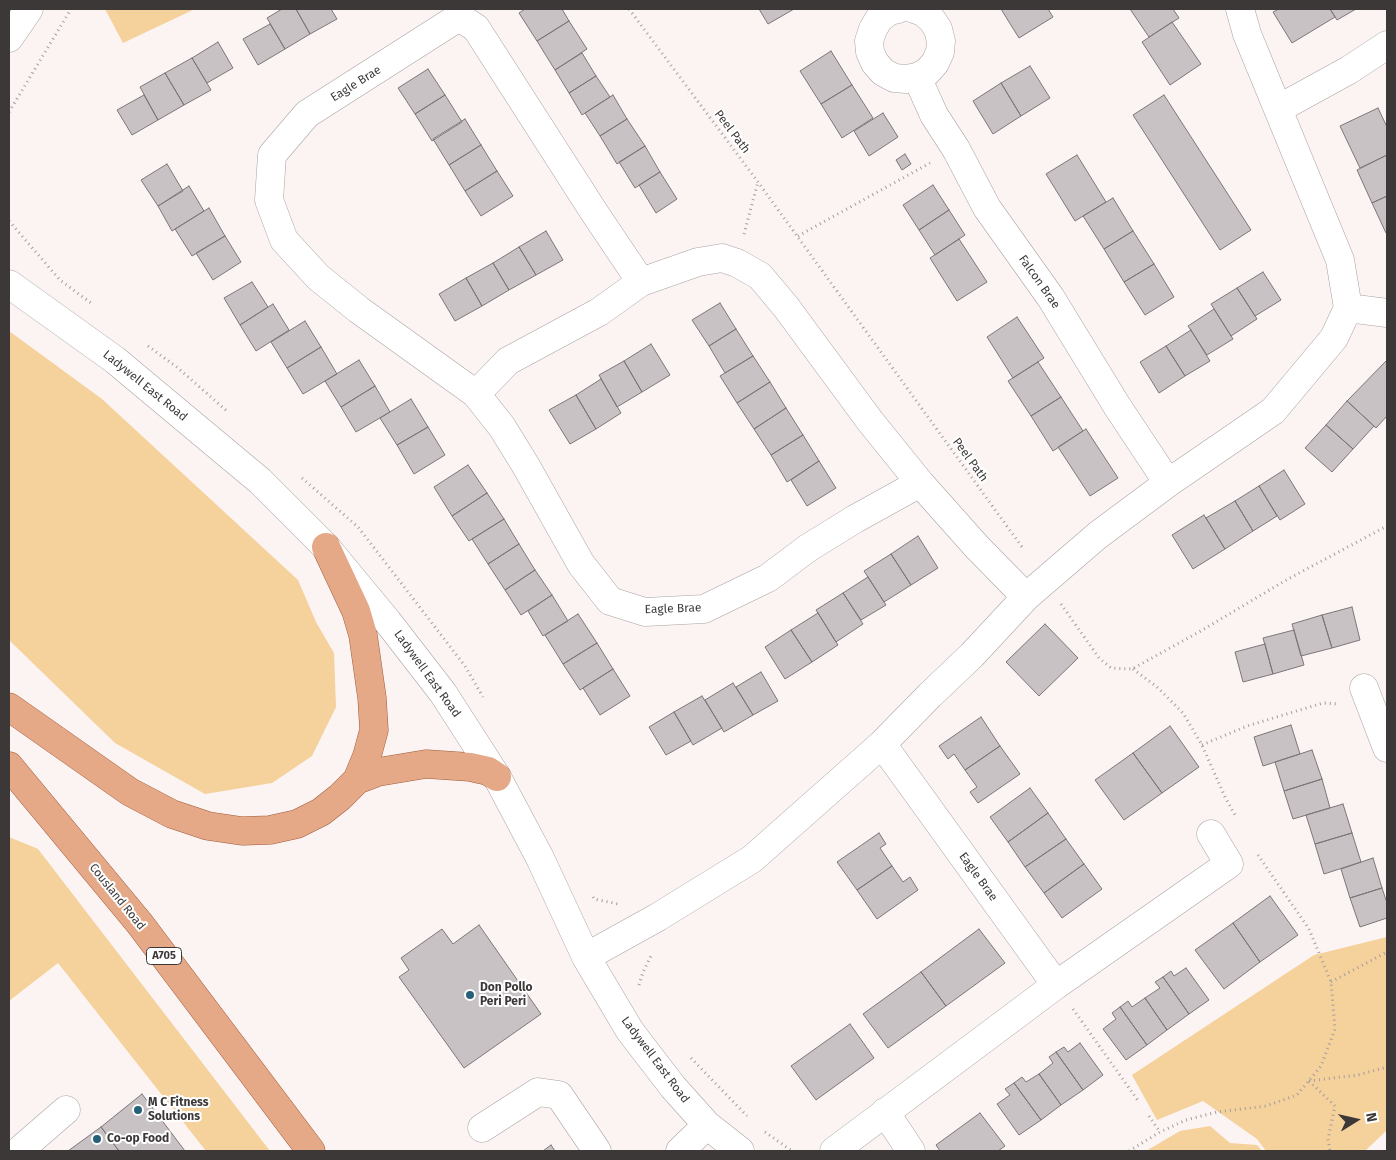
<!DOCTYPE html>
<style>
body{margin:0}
#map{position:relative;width:1396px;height:1160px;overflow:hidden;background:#fcf3f3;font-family:"Fira Sans",sans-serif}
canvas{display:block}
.frame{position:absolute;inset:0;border:10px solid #3c3838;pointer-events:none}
.north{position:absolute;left:1331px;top:1095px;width:50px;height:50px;-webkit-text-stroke:4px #fff;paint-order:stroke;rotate:80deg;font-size:14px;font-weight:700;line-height:20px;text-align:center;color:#3c3838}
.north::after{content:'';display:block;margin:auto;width:18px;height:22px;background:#3c3838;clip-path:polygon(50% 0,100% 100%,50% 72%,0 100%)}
</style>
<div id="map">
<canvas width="1396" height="1160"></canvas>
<div class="frame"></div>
<div class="north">N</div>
</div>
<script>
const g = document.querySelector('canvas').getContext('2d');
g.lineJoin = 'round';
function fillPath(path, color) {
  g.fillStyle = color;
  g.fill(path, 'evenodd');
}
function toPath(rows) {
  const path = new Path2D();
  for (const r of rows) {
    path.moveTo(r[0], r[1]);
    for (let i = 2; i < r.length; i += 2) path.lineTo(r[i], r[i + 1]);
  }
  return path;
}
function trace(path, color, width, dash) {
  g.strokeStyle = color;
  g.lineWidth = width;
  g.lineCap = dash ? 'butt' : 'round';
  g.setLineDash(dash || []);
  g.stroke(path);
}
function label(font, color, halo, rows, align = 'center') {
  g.font = font + ' "Fira Sans",sans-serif';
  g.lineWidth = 4;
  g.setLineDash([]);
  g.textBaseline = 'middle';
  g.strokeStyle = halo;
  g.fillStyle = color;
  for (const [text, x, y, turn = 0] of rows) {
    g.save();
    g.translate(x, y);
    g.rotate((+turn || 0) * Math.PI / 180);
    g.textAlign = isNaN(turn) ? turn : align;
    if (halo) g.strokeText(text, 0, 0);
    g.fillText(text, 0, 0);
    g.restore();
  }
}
const green = toPath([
 [105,9,195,9,123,43],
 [9,331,102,399,298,580,316,622,334,653,336,707,312,756,272,783,205,794,115,743,9,640],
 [9,837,38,849,270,1151,206,1151,58,963,9,1001],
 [1387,937,1387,1130,1365,1151,1266,1151,1257,1139,1203,1101,1157,1120,1132,1075,1314,955],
 [1210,1126,1230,1143,1257,1145,1262,1151,1146,1151,1180,1131]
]);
const building = toPath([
 [282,9,296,9,310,34,285,49,267,18,282,9],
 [296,9,331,9,337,19,310,34,296,9],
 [525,9,562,9,569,21,537,41,519,13,525,9],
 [759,9,794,9,768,24,759,9],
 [1001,9,1048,9,1053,17,1019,38,1001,9],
 [1130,9,1173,9,1179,18,1149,37,1130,9],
 [1279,9,1330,9,1335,17,1292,43,1273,12,1279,9],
 [1330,9,1356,9,1337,20,1330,9],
 [569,21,587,49,555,70,537,41,569,21],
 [1172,22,1201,64,1170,85,1142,42,1172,22],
 [270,24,285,49,258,65,243,39,270,24],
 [218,42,233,68,207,83,192,58,218,42],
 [831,51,852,85,821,104,800,71,831,51],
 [582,53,596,76,569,93,555,70,582,53],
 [192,58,211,90,184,105,165,73,192,58],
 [1030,66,1050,98,1021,116,1001,83,1030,66],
 [428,69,445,95,415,114,398,88,428,69],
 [165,73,184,105,158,120,140,87,165,73],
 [596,76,610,97,582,115,569,93,596,76],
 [1001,83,1021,116,993,134,973,101,1001,83],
 [852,85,873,118,842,138,821,104,852,85],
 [144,95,158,120,132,135,117,110,144,95],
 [445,95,462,122,432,141,415,114,445,95],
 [613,95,627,119,600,136,585,113,613,95],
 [1164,95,1251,230,1220,250,1133,115,1164,95],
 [1378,108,1387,127,1387,155,1360,168,1340,126,1378,108],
 [883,113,898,137,869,156,854,131,883,113],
 [465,119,481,145,449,165,433,139,465,119],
 [627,119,645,146,617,164,600,136,627,119],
 [481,145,497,171,465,191,449,165,481,145],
 [645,146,660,172,635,188,619,162,645,146],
 [905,154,911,164,902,170,896,160,905,154],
 [1077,155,1106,202,1075,221,1046,174,1077,155],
 [1387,155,1387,196,1372,203,1357,170,1387,155],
 [167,164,183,191,158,206,141,180,167,164],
 [497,171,513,196,481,216,465,191,497,171],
 [660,172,677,199,656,213,639,185,660,172],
 [933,185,949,210,919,230,903,205,933,185],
 [189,186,204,211,172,231,158,206,189,186],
 [1387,196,1387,233,1386,233,1372,203,1387,196],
 [1113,198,1133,231,1104,249,1083,216,1113,198],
 [209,208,225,236,192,256,175,229,209,208],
 [949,210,965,235,935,255,919,230,949,210],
 [546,231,563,260,536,275,519,247,546,231],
 [1133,231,1154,264,1124,282,1104,249,1133,231],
 [225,236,241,262,213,280,196,253,225,236],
 [959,239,987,282,957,301,930,258,959,239],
 [519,247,536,275,509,290,493,263,519,247],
 [493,263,509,290,482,306,466,278,493,263],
 [1154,264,1174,297,1145,315,1124,282,1154,264],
 [1263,272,1281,300,1255,316,1237,288,1263,272],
 [466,278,482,306,455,321,439,294,466,278],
 [252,282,268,307,240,325,224,298,252,282],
 [1237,288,1257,319,1231,336,1211,304,1237,288],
 [720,303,736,329,709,346,692,320,720,303],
 [273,304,289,330,256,351,240,325,273,304],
 [1214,309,1233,339,1207,355,1188,326,1214,309],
 [1017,317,1044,358,1013,378,987,337,1017,317],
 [305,321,321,347,287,368,271,342,305,321],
 [736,329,753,356,725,373,709,346,736,329],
 [1191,330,1210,361,1185,376,1166,346,1191,330],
 [651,344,670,375,642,392,624,361,651,344],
 [1166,346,1185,376,1159,393,1140,362,1166,346],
 [321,347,337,374,303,394,287,368,321,347],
 [753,356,770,382,737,403,720,376,753,356],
 [359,360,375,386,341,407,325,381,359,360],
 [1387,360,1387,416,1376,428,1347,401,1387,360],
 [624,361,642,392,617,407,599,375,624,361],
 [1038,362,1061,397,1031,416,1008,381,1038,362],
 [601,379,621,413,596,429,576,395,601,379],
 [770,382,786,408,754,429,737,403,770,382],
 [375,386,390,412,356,432,341,407,375,386],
 [576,395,596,429,570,444,549,410,576,395],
 [1061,397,1083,431,1053,451,1031,416,1061,397],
 [411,399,428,427,397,445,380,418,411,399],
 [1347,401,1374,426,1353,449,1326,425,1347,401],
 [786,408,803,435,771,455,754,429,786,408],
 [1326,425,1353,449,1332,472,1305,448,1326,425],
 [428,427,445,455,414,474,397,445,428,427],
 [1086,429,1118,478,1090,496,1058,447,1086,429],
 [803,435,819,461,787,482,771,455,803,435],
 [819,461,836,488,807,506,791,480,819,461],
 [468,465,487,493,452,516,434,487,468,465],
 [1284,470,1305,504,1280,520,1259,486,1284,470],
 [1259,486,1277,516,1253,531,1235,501,1259,486],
 [487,493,504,519,469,541,452,516,487,493],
 [1235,501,1253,531,1225,549,1206,518,1235,501],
 [1204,515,1225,549,1193,569,1172,535,1204,515],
 [504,519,519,544,488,564,472,539,504,519],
 [918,536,938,568,911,585,891,554,918,536],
 [519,544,535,570,505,590,488,564,519,544],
 [891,554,911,585,884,602,864,571,891,554],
 [535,570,552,595,521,615,505,590,535,570],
 [868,577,886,605,861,620,843,593,868,577],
 [843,593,863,624,836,642,816,610,843,593],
 [552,595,568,621,543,636,528,611,552,595],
 [1352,607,1360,640,1332,648,1322,615,1352,607],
 [818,613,838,645,812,662,791,630,818,613],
 [578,614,597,643,563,664,545,635,578,614],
 [1322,615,1332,648,1301,656,1292,624,1322,615],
 [1045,624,1078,658,1039,696,1006,662,1045,624],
 [791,630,812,662,785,679,765,647,791,630],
 [1294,630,1304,665,1273,674,1263,638,1294,630],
 [597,643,613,669,580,690,563,664,597,643],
 [1265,644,1273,674,1243,682,1235,652,1265,644],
 [613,669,630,696,600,715,583,688,613,669],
 [761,672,778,701,753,715,736,687,761,672],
 [733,683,753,715,724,732,705,700,733,683],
 [702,696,722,728,693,745,674,712,702,696],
 [674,712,691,741,666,755,649,727,674,712],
 [981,717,1000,746,965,770,954,754,948,759,939,746,981,717],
 [1291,725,1300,754,1263,766,1254,737,1291,725],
 [1170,726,1199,767,1162,793,1133,753,1170,726],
 [1000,746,1020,774,978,803,970,792,977,787,965,770,1000,746],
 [1312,750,1322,779,1284,791,1275,762,1312,750],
 [1133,753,1162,793,1124,820,1095,780,1133,753],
 [1322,779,1330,808,1293,819,1284,791,1322,779],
 [1030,788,1048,813,1008,842,990,817,1030,788],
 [1343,804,1352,833,1315,844,1306,815,1343,804],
 [1048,813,1066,839,1025,867,1008,842,1048,813],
 [879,833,886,844,880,848,892,866,857,890,837,862,879,833],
 [1352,833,1361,862,1324,874,1315,844,1352,833],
 [1066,839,1084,864,1044,893,1025,867,1066,839],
 [1373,858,1382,888,1350,898,1341,869,1373,858],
 [1084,864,1102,889,1062,918,1044,893,1084,864],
 [892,866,903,882,910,877,918,890,877,919,857,890,892,866],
 [1382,888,1387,903,1387,918,1360,927,1350,898,1382,888],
 [1270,896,1298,935,1260,962,1233,923,1270,896],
 [1233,923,1260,962,1224,989,1195,950,1233,923],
 [479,925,541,1014,464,1068,399,977,409,970,401,958,442,929,453,944,479,925],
 [979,929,1005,963,946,1006,921,972,979,929],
 [1186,968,1209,1000,1189,1014,1163,977,1171,971,1174,976,1186,968],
 [921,972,946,1006,888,1048,863,1014,921,972],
 [1163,977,1189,1014,1167,1030,1145,998,1160,988,1155,982,1163,977],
 [1145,998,1167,1030,1147,1045,1120,1007,1128,1001,1132,1007,1145,998],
 [1120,1007,1147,1045,1126,1060,1103,1029,1116,1019,1112,1013,1120,1007],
 [850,1024,874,1058,816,1100,791,1066,850,1024],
 [1080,1043,1103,1075,1083,1090,1056,1052,1064,1047,1068,1052,1080,1043],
 [1056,1052,1083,1090,1061,1105,1039,1074,1053,1063,1049,1057,1056,1052],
 [1039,1074,1061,1105,1041,1120,1014,1083,1022,1077,1026,1082,1039,1074],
 [1014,1083,1041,1120,1019,1135,997,1104,1010,1095,1005,1089,1014,1083],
 [142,1094,185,1151,119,1151,101,1127,142,1094],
 [980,1113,1005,1146,998,1151,940,1151,936,1145,980,1113],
 [101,1127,119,1151,68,1151,101,1127],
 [551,1145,555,1151,543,1151,551,1145]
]);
const path = toPath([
 [629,9,758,182,1022,547],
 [9,112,71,9],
 [9,221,60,280,91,303],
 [744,234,758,182],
 [798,236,930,163],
 [148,346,178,368,228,412],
 [302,478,358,527,465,666,483,697],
 [1061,604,1099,658,1111,668,1132,669,1199,632,1288,579,1387,526],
 [1133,669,1157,687,1183,713,1202,745,1225,797,1235,815],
 [1202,745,1247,726,1323,703,1339,704],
 [593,897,594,899,618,904],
 [1331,982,1387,952],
 [639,985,643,972,652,954],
 [1073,1009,1139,1102],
 [691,1058,747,1116],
 [1309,1081,1335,1106,1328,1139,1330,1151],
 [1309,1081,1358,1075,1387,1067],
 [1149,1116,1160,1132],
 [765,1132,792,1151],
 [1129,1151,1160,1132,1186,1120,1217,1112,1266,1106,1297,1095,1321,1066,1335,1029,1331,982,1309,929,1258,855]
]);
const minor = toPath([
 [898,9,889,11,879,19,873,29,869,41,870,52,875,63,883,72,894,78,906,79,917,77,927,72,935,63,940,52,941,41,938,29,932,20,923,12,914,9],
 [9,38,29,9],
 [917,77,934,115,956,149,987,208,1051,298,1117,406,1168,483],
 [1278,109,1349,70,1387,45],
 [641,282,594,212,476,28,459,17,307,114,272,155,269,200,284,240,318,277,359,310,476,394,508,361,599,312,641,282,698,262,722,258,737,263,760,276,786,307,870,421,920,483,977,547,1026,597],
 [9,284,115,360,260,481,326,547,388,622,443,693,497,777,540,858,586,957,630,1031,673,1087,707,1125,740,1151],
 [1348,308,1387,313],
 [476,394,502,427,526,466,581,564,610,601,645,612,704,609,768,578,808,548,855,519,920,483],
 [1364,688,1387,748],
 [882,744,1056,985],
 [586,957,658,917,752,859,882,744,930,695,972,655,1026,597,1098,535,1168,483,1273,411,1334,338,1348,308,1340,260,1247,34,1240,9],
 [885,1112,911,1151],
 [482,1128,538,1092,559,1095,597,1151],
 [23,1151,21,1149,66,1110],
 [680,1151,707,1125],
 [834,1151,1056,985,1229,864,1211,834]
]);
const major = toPath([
 [9,707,130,792,172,814,208,826,242,831,270,830,297,824,321,812,340,797,357,780,367,756,374,730,372,698,363,635,356,611,326,547],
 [9,766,140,924,311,1151],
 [357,780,378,772,426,764,470,767,488,771,497,777]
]);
const markers = [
 [470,995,5,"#266079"],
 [138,1110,5,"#266079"],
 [97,1139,5,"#266079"]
];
const shields = [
 [164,956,35]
];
const shieldNames = [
 ["A705",164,956]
];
const streetNames = [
 ["Eagle Brae",356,84,-32],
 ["Peel Path",732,132,53],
 ["Falcon Brae",1039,282,55],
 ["Ladywell East Road",145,386,39],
 ["Peel Path",970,460,54],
 ["Eagle Brae",673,609,-2],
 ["Ladywell East Road",427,674,54],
 ["Eagle Brae",978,877,54],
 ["Cousland Road",117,897,51],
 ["Ladywell East Road",655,1060,53]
];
const poiNames = [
 ["Don Pollo",480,988],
 ["Peri Peri",480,1002],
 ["M C Fitness",148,1103],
 ["Solutions",148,1117],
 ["Co-op Food",107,1139]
];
fillPath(green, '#f5d19c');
fillPath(building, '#c9c2c5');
trace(building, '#7c7679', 1);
trace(minor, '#aaa2a2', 29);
trace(major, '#9f5c39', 29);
trace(path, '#a49d9d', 3, [1, 4]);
trace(minor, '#fff', 28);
trace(major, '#e5a988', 28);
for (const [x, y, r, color] of markers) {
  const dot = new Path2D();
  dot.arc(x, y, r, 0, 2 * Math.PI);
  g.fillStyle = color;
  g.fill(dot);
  trace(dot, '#fff', 2);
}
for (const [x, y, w] of shields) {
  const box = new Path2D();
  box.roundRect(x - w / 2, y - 8.5, w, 17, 4);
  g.fillStyle = '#fff';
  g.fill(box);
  trace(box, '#3c3838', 1);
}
label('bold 11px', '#3c3838', null, shieldNames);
label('12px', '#3c3838', '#fff', streetNames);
label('bold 12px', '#3c3838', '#fff', poiNames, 'left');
</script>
